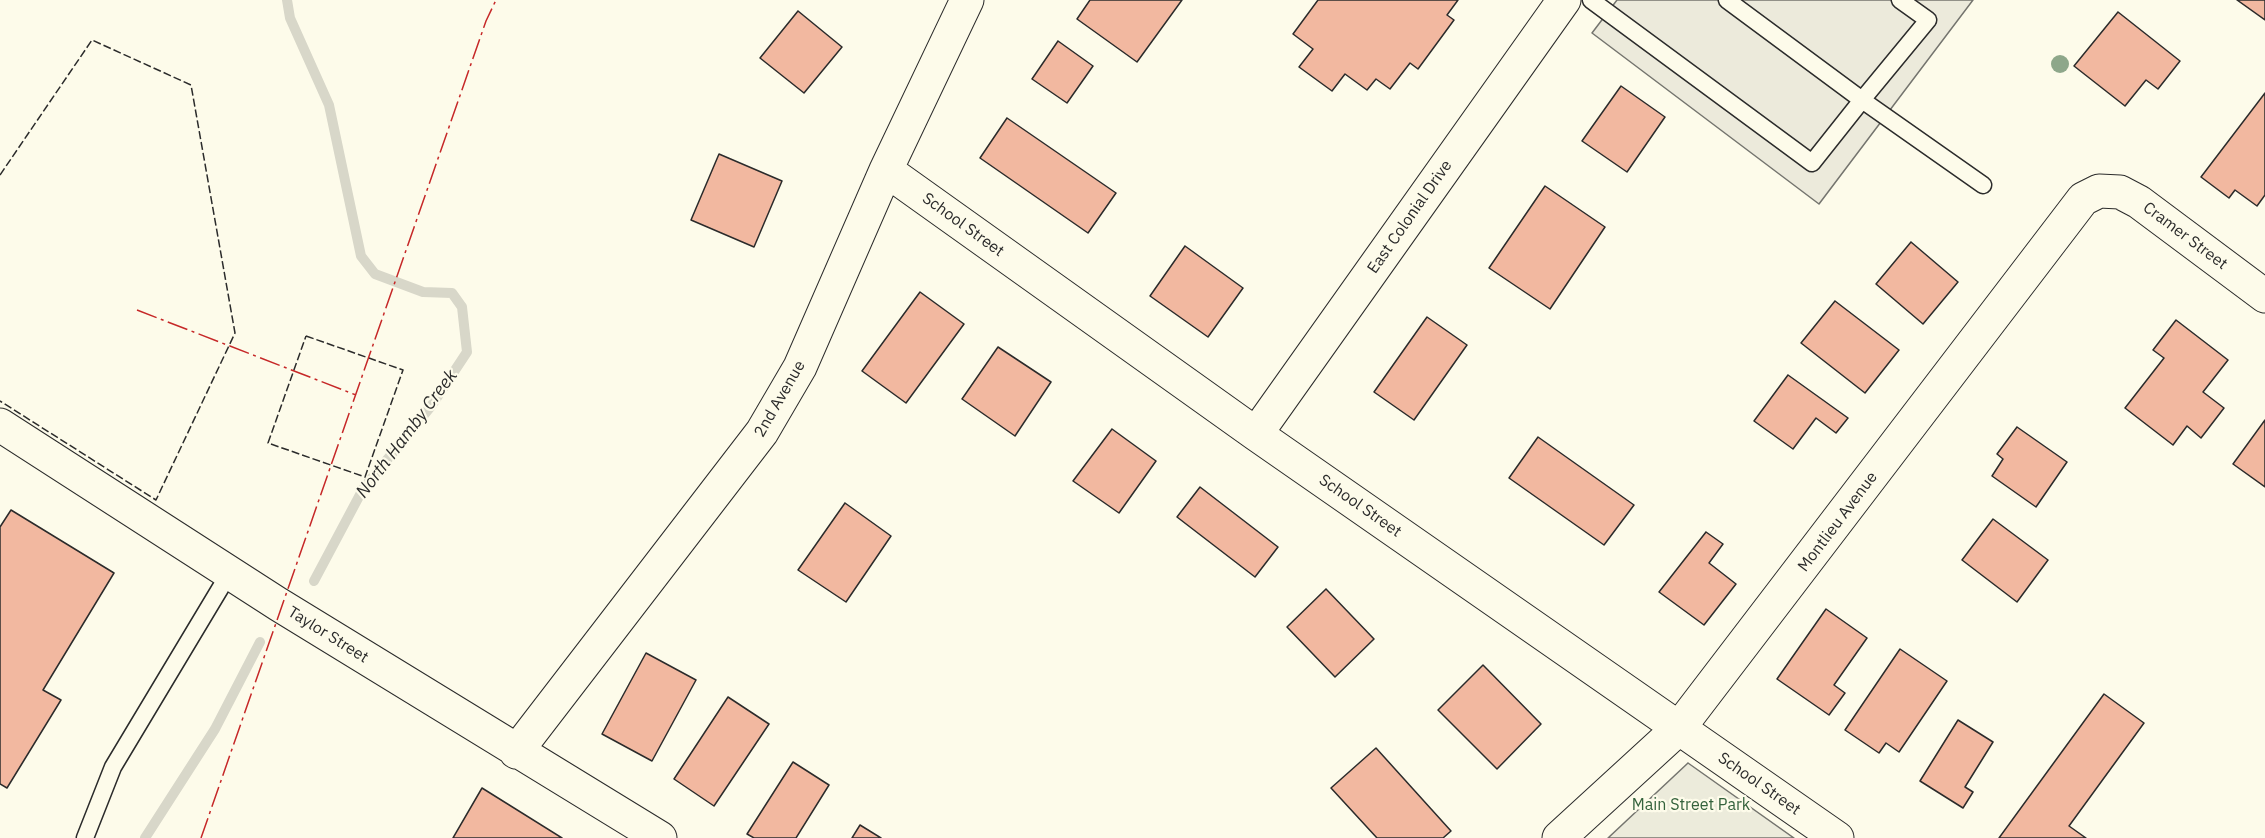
<!DOCTYPE html>
<style>
body{margin:0}
canvas{display:block;background:#fdfbea}
</style>
<canvas width="2265" height="838"></canvas>
<script>
const g = document.querySelector('canvas').getContext('2d');
g.lineJoin = 'round';
function fillPath(path, color) {
  g.fillStyle = color;
  g.fill(path, 'evenodd');
}
function toPath(rows) {
  const path = new Path2D();
  for (const r of rows) {
    path.moveTo(r[0], r[1]);
    for (let i = 2; i < r.length; i += 2) path.lineTo(r[i], r[i + 1]);
  }
  return path;
}
function trace(path, color, width, dash) {
  g.strokeStyle = color;
  g.lineWidth = width;
  g.lineCap = dash ? 'butt' : 'round';
  g.setLineDash(dash || []);
  g.stroke(path);
}
function label(font, color, halo, rows, align = 'center') {
  g.font = font + ' "IBM Plex Sans",sans-serif';
  g.lineWidth = 4.5;
  g.setLineDash([]);
  g.textBaseline = 'middle';
  g.strokeStyle = halo;
  g.fillStyle = color;
  for (const [text, x, y, turn = 0] of rows) {
    g.save();
    g.translate(x, y);
    g.rotate((+turn || 0) * Math.PI / 180);
    g.textAlign = isNaN(turn) ? turn : align;
    if (halo) g.strokeText(text, 0, 0);
    g.fillText(text, 0, 0);
    g.restore();
  }
}
const green = toPath([
 [1688,763,1794,838,1608,838,1688,763]
]);
const parking = toPath([
 [1617,0,1973,0,1819,204,1592,33,1617,0]
]);
const stream = toPath([
 [287,0,290,18,329,105,361,256,375,274,423,292,452,293,462,307,467,352,432,405,363,489,314,581],
 [145,838,215,729,260,642]
]);
const building = toPath([
 [1090,0,1182,0,1137,62,1077,19,1090,0],
 [1318,0,1458,0,1447,15,1454,20,1418,69,1410,63,1390,89,1376,79,1367,90,1345,74,1332,91,1299,67,1313,49,1293,34,1318,0],
 [2237,0,2265,0,2265,20,2237,0],
 [798,11,842,47,804,93,760,58,798,11],
 [2118,12,2180,61,2158,89,2146,80,2125,106,2074,66,2118,12],
 [1058,41,1093,66,1067,103,1032,79,1058,41],
 [1621,86,1665,117,1627,172,1582,141,1621,86],
 [2265,93,2265,195,2257,206,2235,190,2229,198,2201,177,2265,93],
 [1007,118,1116,193,1088,233,980,158,1007,118],
 [719,154,782,181,754,247,691,220,719,154],
 [1545,186,1605,227,1550,309,1489,268,1545,186],
 [1911,242,1958,282,1923,324,1876,284,1911,242],
 [1185,246,1243,288,1208,337,1150,296,1185,246],
 [920,292,964,324,906,403,862,371,920,292],
 [1835,301,1899,350,1865,393,1801,343,1835,301],
 [1427,317,1467,345,1414,420,1374,392,1427,317],
 [2176,320,2228,360,2203,392,2224,408,2201,438,2187,426,2173,445,2125,408,2164,358,2153,350,2176,320],
 [998,347,1051,382,1015,436,962,399,998,347],
 [1788,375,1848,418,1836,433,1816,418,1793,449,1754,421,1788,375],
 [2265,420,2265,487,2233,464,2265,420],
 [2017,427,2067,462,2036,507,1992,476,2003,459,1997,454,2017,427],
 [1112,429,1156,461,1119,513,1073,481,1112,429],
 [1538,437,1634,505,1604,545,1509,478,1538,437],
 [1200,487,1278,547,1255,577,1177,517,1200,487],
 [845,503,891,536,846,602,798,570,845,503],
 [11,510,114,573,43,690,61,700,7,788,0,784,0,527,11,510],
 [1993,519,2048,560,2017,602,1962,560,1993,519],
 [1706,532,1723,544,1709,563,1736,584,1704,625,1659,592,1706,532],
 [1326,589,1374,639,1335,677,1287,627,1326,589],
 [1826,609,1867,638,1834,685,1845,693,1829,715,1777,679,1826,609],
 [1900,649,1947,681,1899,752,1886,743,1879,753,1845,730,1900,649],
 [646,653,696,680,652,761,602,734,646,653],
 [1483,665,1541,724,1497,769,1438,710,1483,665],
 [2104,694,2144,723,2069,826,2086,838,1999,838,2104,694],
 [728,697,769,724,714,806,674,779,728,697],
 [1958,720,1993,742,1965,787,1973,792,1963,808,1920,781,1958,720],
 [1376,748,1451,831,1443,838,1377,838,1331,788,1376,748],
 [793,762,829,785,796,838,754,838,747,834,793,762],
 [482,788,562,838,453,838,482,788],
 [860,825,881,838,852,838,860,825]
]);
const lane = toPath([
 [1591,0,1812,163,1862,100,1727,0],
 [1900,0,1928,20,1862,100,1983,185],
 [85,838,113,767,230,572]
]);
const street = toPath([
 [886,170,1256,434,1837,838],
 [0,425,278,604,660,838],
 [1256,434,1564,0],
 [516,752,762,432,800,367,886,170,967,0],
 [1559,838,1679,728,2083,199,2099,191,2120,192,2139,202,2265,296]
]);
const fence = toPath([
 [0,175,92,40,191,85,235,333,156,500,0,401],
 [306,336,403,370,365,477,268,443,306,336]
]);
const power = toPath([
 [137,310,356,395],
 [201,838,486,21,496,0]
]);
const trees = [
 [2060,64]
];
const streetNames = [
 ["East Colonial Drive",1410,217,-55],
 ["School Street",963,225,36],
 ["Cramer Street",2185,236,37],
 ["2nd Avenue",780,399,-60],
 ["School Street",1360,506,35],
 ["Montlieu Avenue",1838,522,-53],
 ["Taylor Street",328,635,32],
 ["School Street",1759,784,35]
];
const parkNames = [
 ["Main Street Park",1691,805]
];
const waterNames = [
 ["North Hamby Creek",407,434,-53]
];
fillPath(green, '#ecebdb');
trace(green, '#74746e', 1.5);
fillPath(parking, '#eceadb');
trace(parking, '#74746e', 1.5);
trace(stream, '#d8d7c9', 10);
fillPath(building, '#f2b8a0');
trace(building, '#2b2b2b', 1.5);
trace(lane, '#2b2b2b', 19);
trace(street, '#2b2b2b', 35);
trace(lane, '#fdfbea', 16);
trace(street, '#fdfbea', 33);
trace(fence, '#2b2b2b', 1.5, [8, 3]);
trace(power, '#c62828', 1.5, [21, 4.5, 3, 4.5]);
g.fillStyle = '#8ea78a';
for (const [x, y] of trees) {
  g.beginPath();
  g.arc(x, y, 9, 0, 2 * Math.PI);
  g.fill();
}
label('16px', '#2b2b2b', '#fdfbea', streetNames);
label('16px', '#34623c', '#fdfbea', parkNames);
label('italic 18px', '#2b2b2b', '#fdfbea', waterNames);
</script>
